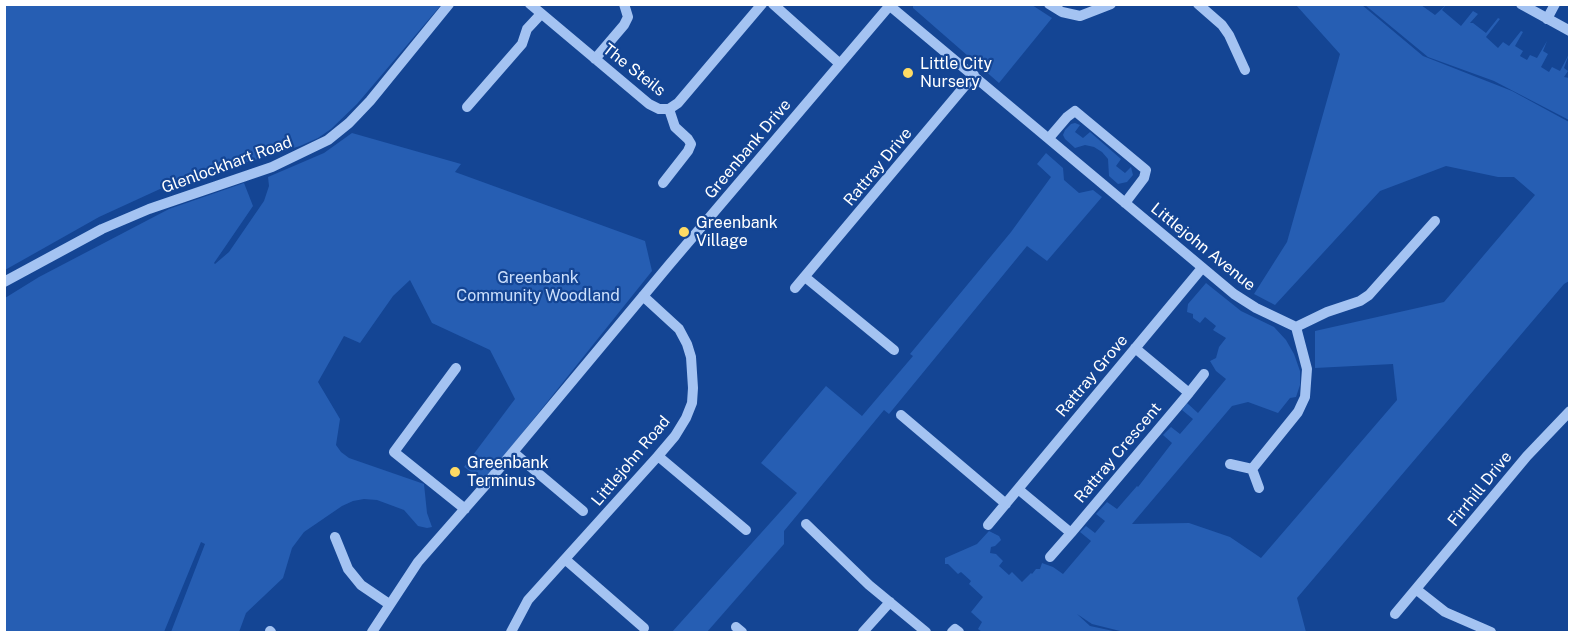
<!DOCTYPE html>
<style>
body{margin:0}
#map{position:relative;width:1574px;height:637px;overflow:hidden;background:#144594;font-family:"Public Sans",sans-serif}
canvas{display:block}
.frame{position:absolute;inset:0;border:6px solid #fff;pointer-events:none}
</style>
<div id="map">
<canvas width="1574" height="637"></canvas>
<div class="frame"></div>
</div>
<script>
const g = document.querySelector('canvas').getContext('2d');
g.lineJoin = 'round';
function fillPath(path, color) {
  g.fillStyle = color;
  g.fill(path, 'evenodd');
}
function toPath(rows) {
  const path = new Path2D();
  for (const r of rows) {
    path.moveTo(r[0], r[1]);
    for (let i = 2; i < r.length; i += 2) path.lineTo(r[i], r[i + 1]);
  }
  return path;
}
function trace(path, color, width, dash) {
  g.strokeStyle = color;
  g.lineWidth = width;
  g.lineCap = dash ? 'butt' : 'round';
  g.setLineDash(dash || []);
  g.stroke(path);
}
function label(font, color, halo, rows, align = 'center') {
  g.font = font + ' "Public Sans",sans-serif';
  g.lineWidth = 4.5;
  g.setLineDash([]);
  g.textBaseline = 'middle';
  g.strokeStyle = halo;
  g.fillStyle = color;
  for (const [text, x, y, turn = 0] of rows) {
    g.save();
    g.translate(x, y);
    g.rotate((+turn || 0) * Math.PI / 180);
    g.textAlign = isNaN(turn) ? turn : align;
    if (halo) g.strokeText(text, 0, 0);
    g.fillText(text, 0, 0);
    g.restore();
  }
}
const green = toPath([
 [4,5,5,4,441,5,357,104,331,129,318,138,300,146,160,189,99,217,5,270],
 [913,5,1032,5,1052,18,999,83,913,8],
 [1296,5,1362,5,1423,56,1512,91,1569,122,1569,281,1564,284,1297,598,1306,632,1124,632,1092,624,1077,614,1090,626,1118,632,982,632,978,629,982,622,971,612,983,597,969,584,971,581,961,572,958,574,948,564,945,564,945,558,977,544,989,531,999,536,1001,540,995,546,991,547,990,553,996,554,1003,561,999,566,1009,575,1012,572,1022,582,1031,573,1032,574,1036,569,1040,569,1042,563,1053,567,1063,574,1091,541,1080,532,1086,526,1095,533,1105,521,1096,514,1107,502,1117,509,1137,486,1138,487,1172,443,1163,435,1171,427,1180,434,1193,419,1182,410,1187,403,1198,413,1226,379,1216,371,1210,361,1216,358,1219,347,1226,338,1213,330,1216,326,1205,317,1200,323,1193,318,1193,314,1187,312,1188,304,1206,283,1241,311,1274,327,1286,340,1294,354,1300,371,1300,385,1296,397,1290,398,1278,413,1248,402,1232,406,1132,524,1189,523,1230,537,1261,558,1397,400,1393,364,1315,368,1315,331,1444,302,1535,195,1514,177,1498,177,1446,166,1380,191,1275,305,1254,294,1287,242,1340,54],
 [1365,5,1421,5,1435,15,1446,5,1442,10,1461,26,1473,11,1478,14,1470,23,1473,23,1486,33,1498,18,1500,19,1486,37,1498,48,1503,42,1509,46,1521,31,1523,32,1515,46,1523,51,1520,56,1527,60,1530,55,1537,58,1547,41,1543,51,1548,54,1541,67,1549,72,1552,67,1560,71,1569,54,1564,68,1568,71,1564,77,1569,78,1569,120,1494,81,1428,57],
 [1075,123,1080,125,1075,132,1083,138,1090,132,1121,159,1116,166,1125,173,1131,167,1133,175,1127,182,1118,184,1109,176,1108,159,1102,152,1094,147,1085,145,1075,148,1065,139,1063,135,1065,130,1071,124],
 [352,133,461,164,455,172,645,241,652,271,484,481,464,467,515,399,490,350,432,323,410,280,393,296,360,343,344,336,318,382,340,419,336,445,341,452,349,458,424,484,427,513,432,527,427,528,418,526,404,510,377,500,364,499,353,501,342,506,304,532,292,548,283,578,246,613,239,632,171,632,205,544,201,542,164,632,5,632,5,298,39,277,169,209,244,183,253,206,214,263,215,264,229,252,264,201,269,186,268,177,324,153],
 [1046,153,1063,168,1064,180,1079,193,1093,190,1102,197,1047,261,1027,246,889,414,884,410,784,531,784,544,707,632,672,632,797,493,761,463,826,386,862,416,913,356,910,354,1011,232,1051,177,1037,164]
]);
const minor = toPath([
 [530,4,649,104,659,109,669,109,678,103,762,4],
 [773,4,840,64],
 [1049,4,1062,12,1080,16,1111,4],
 [1198,4,1222,25,1229,35,1245,70],
 [1521,4,1570,31],
 [890,6,1234,294,1256,308,1296,327],
 [1547,19,1555,4],
 [595,59,624,25,628,17,624,4],
 [467,107,522,44,527,29,541,14],
 [1049,138,1067,117,1075,111,1146,170,1144,178,1125,203],
 [663,183,688,151,691,144,688,139,675,127,669,109],
 [805,277,894,350],
 [4,282,102,229,149,209,272,167,328,140,349,123,370,101,449,4],
 [795,288,974,75],
 [1296,327,1327,312,1360,301,1369,295,1435,221],
 [456,368,394,452,465,509],
 [1189,393,1204,374],
 [901,415,1006,504],
 [513,452,583,511],
 [658,456,746,530],
 [1230,464,1252,469,1259,488],
 [1252,469,1298,412,1305,397,1307,369,1296,327],
 [1018,489,1071,533,1189,393,1135,348],
 [806,524,869,585,926,632],
 [988,525,1202,268],
 [335,537,348,569,361,585,389,604],
 [1050,557,1071,533],
 [566,560,644,628],
 [1417,590,1445,612,1491,632],
 [1395,614,1527,456,1570,411],
 [736,627,742,632],
 [270,631,271,632],
 [372,632,418,562,483,488,669,265,891,4],
 [511,632,528,600,658,456,675,436,686,418,692,403,693,388,691,357,687,344,679,329,643,296],
 [863,632,890,602],
 [952,632,955,629,959,632]
]);
const markers = [
 [908,73,6,"#ffdb64"],
 [684,232,6,"#ffdb64"],
 [455,472,6,"#ffdb64"]
];
const poiNames = [
 ["Little City",920,64],
 ["Nursery",920,82],
 ["Greenbank",696,223],
 ["Village",696,241],
 ["Greenbank",467,463],
 ["Terminus",467,481]
];
const streetNames = [
 ["The Steils",634,70,38],
 ["Greenbank Drive",748,149,-50],
 ["Glenlockhart Road",227,165,-20],
 ["Rattray Drive",878,167,-50],
 ["Littlejohn Avenue",1203,247,39],
 ["Rattray Grove",1092,376,-50],
 ["Rattray Crescent",1118,453,-50],
 ["Littlejohn Road",631,461,-50],
 ["Firrhill Drive",1480,489,-51]
];
const parkNames = [
 ["Greenbank",538,278],
 ["Community Woodland",538,296]
];
fillPath(green, '#265eb3');
trace(minor, '#a4c3f2', 10);
for (const [x, y, r, color] of markers) {
  const dot = new Path2D();
  dot.arc(x, y, r, 0, 2 * Math.PI);
  g.fillStyle = color;
  g.fill(dot);
  trace(dot, '#144594', 2);
}
label('16px', '#fff', '#144594', poiNames, 'left');
label('16px', '#fff', '#144594', streetNames);
label('16px', '#cbdffc', '#144594', parkNames);
</script>
